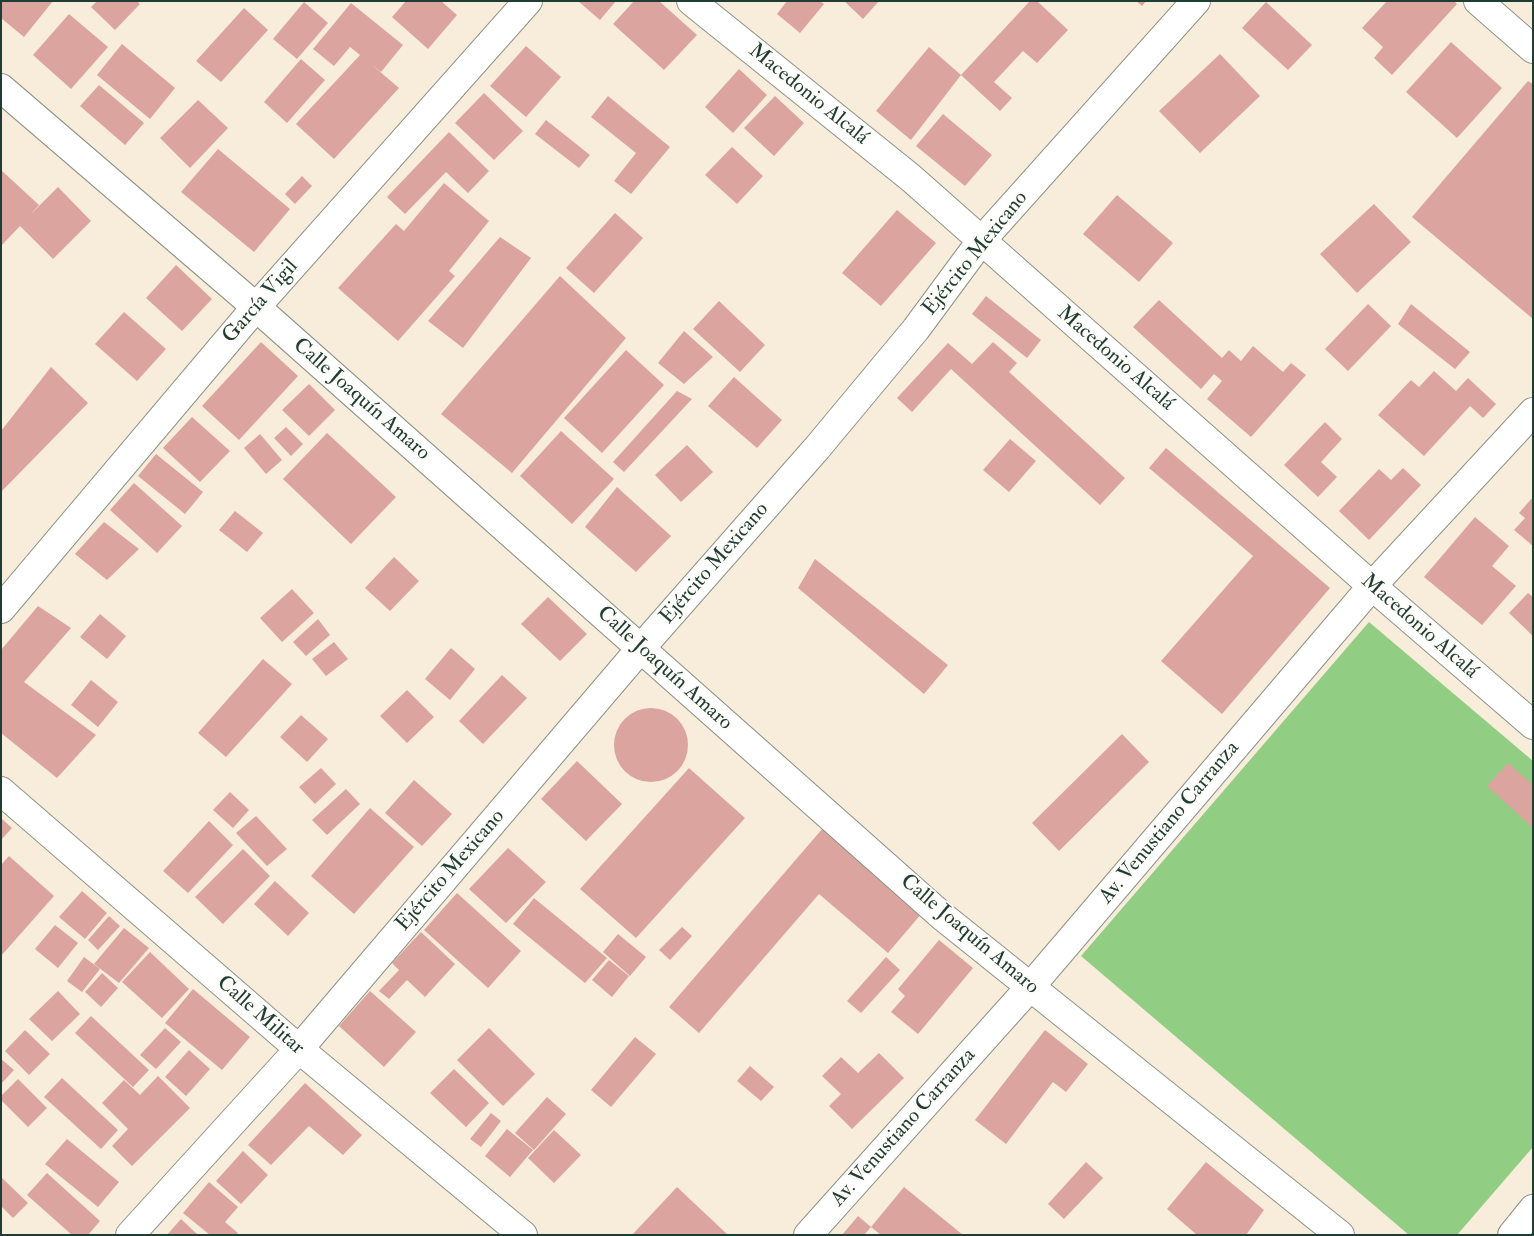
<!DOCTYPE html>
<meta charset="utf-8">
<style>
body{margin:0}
#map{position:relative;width:1534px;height:1236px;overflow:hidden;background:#f8ecda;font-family:"IM FELL Double Pica",serif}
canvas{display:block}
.frame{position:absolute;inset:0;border:2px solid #1f3d34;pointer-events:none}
</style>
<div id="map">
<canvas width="1534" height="1236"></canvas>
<div class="frame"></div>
</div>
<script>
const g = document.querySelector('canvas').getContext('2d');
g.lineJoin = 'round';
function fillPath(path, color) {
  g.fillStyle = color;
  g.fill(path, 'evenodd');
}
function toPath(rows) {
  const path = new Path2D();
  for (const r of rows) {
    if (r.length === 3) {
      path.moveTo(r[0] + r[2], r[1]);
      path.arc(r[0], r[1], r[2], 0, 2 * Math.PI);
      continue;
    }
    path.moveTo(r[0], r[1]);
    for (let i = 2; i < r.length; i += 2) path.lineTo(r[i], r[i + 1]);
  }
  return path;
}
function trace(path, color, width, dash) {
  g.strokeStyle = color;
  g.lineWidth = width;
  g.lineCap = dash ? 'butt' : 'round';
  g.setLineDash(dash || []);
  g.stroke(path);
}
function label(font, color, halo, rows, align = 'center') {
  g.font = font + ' "IM FELL Double Pica",serif';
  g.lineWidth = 4;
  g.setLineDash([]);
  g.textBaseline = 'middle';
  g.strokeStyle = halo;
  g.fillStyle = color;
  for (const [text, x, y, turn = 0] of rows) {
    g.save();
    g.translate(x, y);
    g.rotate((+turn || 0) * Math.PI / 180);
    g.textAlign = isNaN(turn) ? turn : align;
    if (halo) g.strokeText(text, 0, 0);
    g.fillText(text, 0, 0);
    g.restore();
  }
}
const green = toPath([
 [1369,622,1533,761,1533,1147,1457,1235,1409,1235,1081,956]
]);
const building = toPath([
 [1,1,53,1,24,37,1,18],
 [97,1,137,1,140,4,115,30,91,7],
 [406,1,441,1,457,15,428,49,392,17],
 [578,1,616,1,600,20],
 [634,1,659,1,697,35,664,70,613,24],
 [787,1,820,1,824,4,800,33,777,14],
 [844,1,879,1,863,19],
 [1030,1,1037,1,1068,30,1037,63,1023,51,994,82,1012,98,1000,111,961,75],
 [1136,1,1146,1,1142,6],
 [1387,1,1454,1,1457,4,1392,75,1374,58,1383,47,1362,28],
 [304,2,328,23,297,59,273,39],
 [1266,2,1312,45,1288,70,1242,28],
 [351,3,403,45,381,72,371,64,399,88,334,159,296,124,360,55,350,47,334,66,313,49],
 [244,8,268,30,221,82,196,61],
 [69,14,108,47,71,89,33,55],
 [1451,42,1502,88,1457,138,1406,92],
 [122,44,175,88,150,119,97,75],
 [526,46,561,77,526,117,490,86],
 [929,47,961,75,911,140,876,111],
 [1220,54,1260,96,1200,153,1159,111],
 [301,59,325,80,287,123,264,102],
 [739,69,767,95,733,133,705,107],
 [1528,81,1533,84,1533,319,1412,217],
 [99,85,144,123,125,145,80,106],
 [484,93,523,131,494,160,455,123],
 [608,96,670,147,631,194,614,181,636,153,591,117],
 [775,96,804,123,774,156,744,128],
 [198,100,228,128,190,168,160,138],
 [943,114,992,155,965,186,916,146],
 [546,120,590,155,579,168,535,134],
 [449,132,489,171,468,193,446,172,405,214,387,197],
 [732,147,763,176,737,204,705,175],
 [218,149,290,209,254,252,181,192],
 [1,170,39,205,31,214,58,187,91,221,53,259,20,226,1,246],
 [302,176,312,186,295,204,285,194],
 [444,183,489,221,449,271,455,276,398,341,338,288,396,224,404,231],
 [1117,195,1173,243,1139,282,1083,234],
 [1374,204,1411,242,1357,293,1320,254],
 [897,210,936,243,881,306,842,273],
 [615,213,643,238,594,293,566,268],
 [500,237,531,258,463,348,428,321],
 [176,265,212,299,182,331,146,298],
 [560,276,626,338,512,473,441,414],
 [986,296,1041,340,1027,358,972,314],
 [1159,300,1222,358,1229,350,1241,361,1253,346,1283,372,1291,363,1306,375,1251,437,1207,399,1222,381,1214,374,1201,389,1133,327],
 [719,301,765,345,740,372,693,329],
 [1368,304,1391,326,1348,371,1325,349],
 [1411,304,1470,352,1455,369,1398,324],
 [124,312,166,349,137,381,95,344],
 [684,331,713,357,684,384,658,363],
 [261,342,298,376,239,440,202,406],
 [993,342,1017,363,1009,372,1125,478,1100,505,951,369,912,412,897,398,948,343,972,364],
 [626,350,664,385,602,453,564,418],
 [51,367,88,403,2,491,1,431],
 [1434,371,1456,391,1468,378,1496,404,1483,418,1470,406,1424,456,1378,415,1411,380,1419,387],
 [734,377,782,420,757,448,708,406],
 [309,384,335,410,309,436,282,410],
 [677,391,692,399,624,472,613,462],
 [192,417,230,451,200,482,163,448],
 [1325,422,1342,439,1321,462,1337,477,1318,497,1284,465],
 [286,427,303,444,291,456,274,438],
 [561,431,614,479,572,524,520,476],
 [327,433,396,497,351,544,283,479],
 [260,434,282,460,266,474,244,448],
 [1010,439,1036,461,1009,492,983,470],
 [687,445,713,472,681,502,655,475],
 [1166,448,1330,588,1222,714,1161,661,1253,556,1149,468],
 [156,454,203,492,185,514,138,476],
 [1403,468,1421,485,1369,540,1339,511,1379,469,1391,480],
 [134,483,182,526,157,553,110,510],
 [617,487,671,536,636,572,585,527],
 [1533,497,1533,546,1514,530,1525,518,1519,513],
 [235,511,263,533,247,552,219,530],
 [1475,517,1509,546,1492,566,1516,586,1482,625,1424,577],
 [104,522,139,549,107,580,75,554],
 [394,557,419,581,390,611,365,588],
 [815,559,948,665,924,694,798,588],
 [292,589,314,613,282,642,260,618],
 [1528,593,1533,597,1533,636,1509,613],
 [548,597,587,634,560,661,521,624],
 [38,606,71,628,24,682,96,735,57,778,1,733,1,650],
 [100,614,126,636,107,659,80,637],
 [318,619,330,635,306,656,293,642],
 [334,642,348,659,326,676,312,659],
 [451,648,475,669,450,700,425,679],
 [263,659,292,684,226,757,198,733],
 [502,675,527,698,483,744,459,721],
 [91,680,118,702,98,727,71,705],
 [407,690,434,717,407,743,380,716],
 [651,745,37],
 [301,715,328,739,307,762,280,737],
 [1122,734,1149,762,1059,851,1032,823],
 [577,761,622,804,586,841,541,799],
 [1508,763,1533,785,1533,828,1487,786],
 [321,768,336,784,315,804,299,787],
 [689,768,745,818,636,938,580,889],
 [414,780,452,814,422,846,385,813],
 [346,789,360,804,327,835,312,820],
 [230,792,249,810,233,828,213,810],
 [370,808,414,847,354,914,311,876],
 [256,816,287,849,267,866,236,833],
 [1,818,12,828,1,840],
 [209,821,233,845,188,893,163,871],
 [823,828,922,913,888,953,819,894,699,1033,669,1007],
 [508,848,546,882,506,923,469,889],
 [243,849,270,876,223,924,195,897],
 [9,856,54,896,1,956,1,865],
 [275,881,309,913,288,936,254,904],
 [82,891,107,913,85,939,59,917],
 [457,893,521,951,488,988,424,930],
 [534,898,607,958,585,983,513,924],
 [109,916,120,926,98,950,88,940],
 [55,925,78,943,58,968,35,949],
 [682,927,692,936,670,960,659,950],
 [124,928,149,948,119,983,94,964],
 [421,932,455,964,425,997,407,980,389,999,379,991,399,970,392,963],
 [618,934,646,957,630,976,603,952],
 [939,940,973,968,918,1034,891,1012,905,996,898,989],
 [150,952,189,989,162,1018,122,982],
 [84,957,100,969,82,992,67,981],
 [886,957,900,970,861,1013,847,1001],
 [609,960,629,976,612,997,592,980],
 [102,973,118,988,101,1007,85,992],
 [193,989,250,1037,222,1070,165,1023],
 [58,991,80,1014,52,1041,29,1019],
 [370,991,416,1032,384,1067,339,1026],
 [91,1016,149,1070,133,1087,75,1033],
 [165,1028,181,1042,156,1069,140,1055],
 [489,1028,535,1074,503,1106,457,1060],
 [25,1030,50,1054,29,1075,5,1051],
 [1045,1030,1088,1064,1066,1092,1053,1082,1006,1144,975,1120],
 [635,1037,656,1054,611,1107,591,1090],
 [189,1050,210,1069,186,1096,165,1077],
 [879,1053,904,1078,852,1129,829,1106,841,1094,822,1076,841,1057,858,1073],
 [1,1059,14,1070,1,1084],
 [750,1066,774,1087,761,1101,737,1081],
 [454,1069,489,1103,466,1127,430,1093],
 [158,1076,190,1108,132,1166,112,1146,128,1129,102,1103,124,1080,140,1095],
 [62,1078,118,1130,101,1149,44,1097],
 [18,1079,47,1108,28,1127,1,1100,1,1096],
 [305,1083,362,1135,343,1155,309,1126,271,1165,248,1145],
 [547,1097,566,1114,534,1150,515,1133],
 [491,1113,501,1121,481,1147,470,1139],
 [507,1129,533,1150,510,1177,485,1156],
 [554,1130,581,1155,554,1183,528,1158],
 [67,1139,119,1182,98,1207,45,1164],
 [243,1151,268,1175,241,1204,216,1181],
 [1086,1162,1103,1178,1064,1219,1048,1204],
 [1206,1162,1264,1210,1246,1235,1197,1235,1167,1209],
 [47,1173,100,1221,88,1235,72,1235,27,1195],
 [1,1177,28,1203,13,1218,1,1206],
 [209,1182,238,1207,225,1222,238,1233,236,1235,210,1235,183,1213],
 [677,1187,728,1235,632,1235],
 [904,1187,963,1235,881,1235,871,1227],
 [858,1216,871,1227,864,1235,842,1235],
 [181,1219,198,1235,167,1235]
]);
const minor = toPath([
 [691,1,911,178,1372,586,1533,725],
 [1478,1,1533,49],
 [1,609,256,307,528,1],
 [1,791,299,1049,523,1235],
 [130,1235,299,1049,641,648,817,448,916,329,981,241,1196,1],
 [808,1235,1031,986,1372,586,1533,412],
 [1512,1235,1533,1209]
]);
const major = toPath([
 [1,88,256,307,942,916,1340,1235]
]);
const streetNames = [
 ["Macedonio Alcalá",808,95,39],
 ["Ejército Mexicano",976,254,-51],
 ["García Vigil",261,302,-49],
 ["Macedonio Alcalá",1115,359,41],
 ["Calle Joaquín Amaro",361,400,41],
 ["Ejército Mexicano",715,564,-49],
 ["Macedonio Alcalá",1419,627,41],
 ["Calle Joaquín Amaro",664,669,42],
 ["Av. Venustiano Carranza",1170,823,-50],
 ["Ejército Mexicano",451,871,-49],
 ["Calle Joaquín Amaro",969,935,40],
 ["Calle Militar",260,1016,41],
 ["Av. Venustiano Carranza",904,1128,-48]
];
fillPath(green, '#91cd82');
fillPath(building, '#dca49f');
trace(minor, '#8c9487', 30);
trace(major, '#8c9487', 30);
trace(minor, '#fff', 28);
trace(major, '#fff', 28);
label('21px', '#1f3d34', '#fdfcf7', streetNames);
</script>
